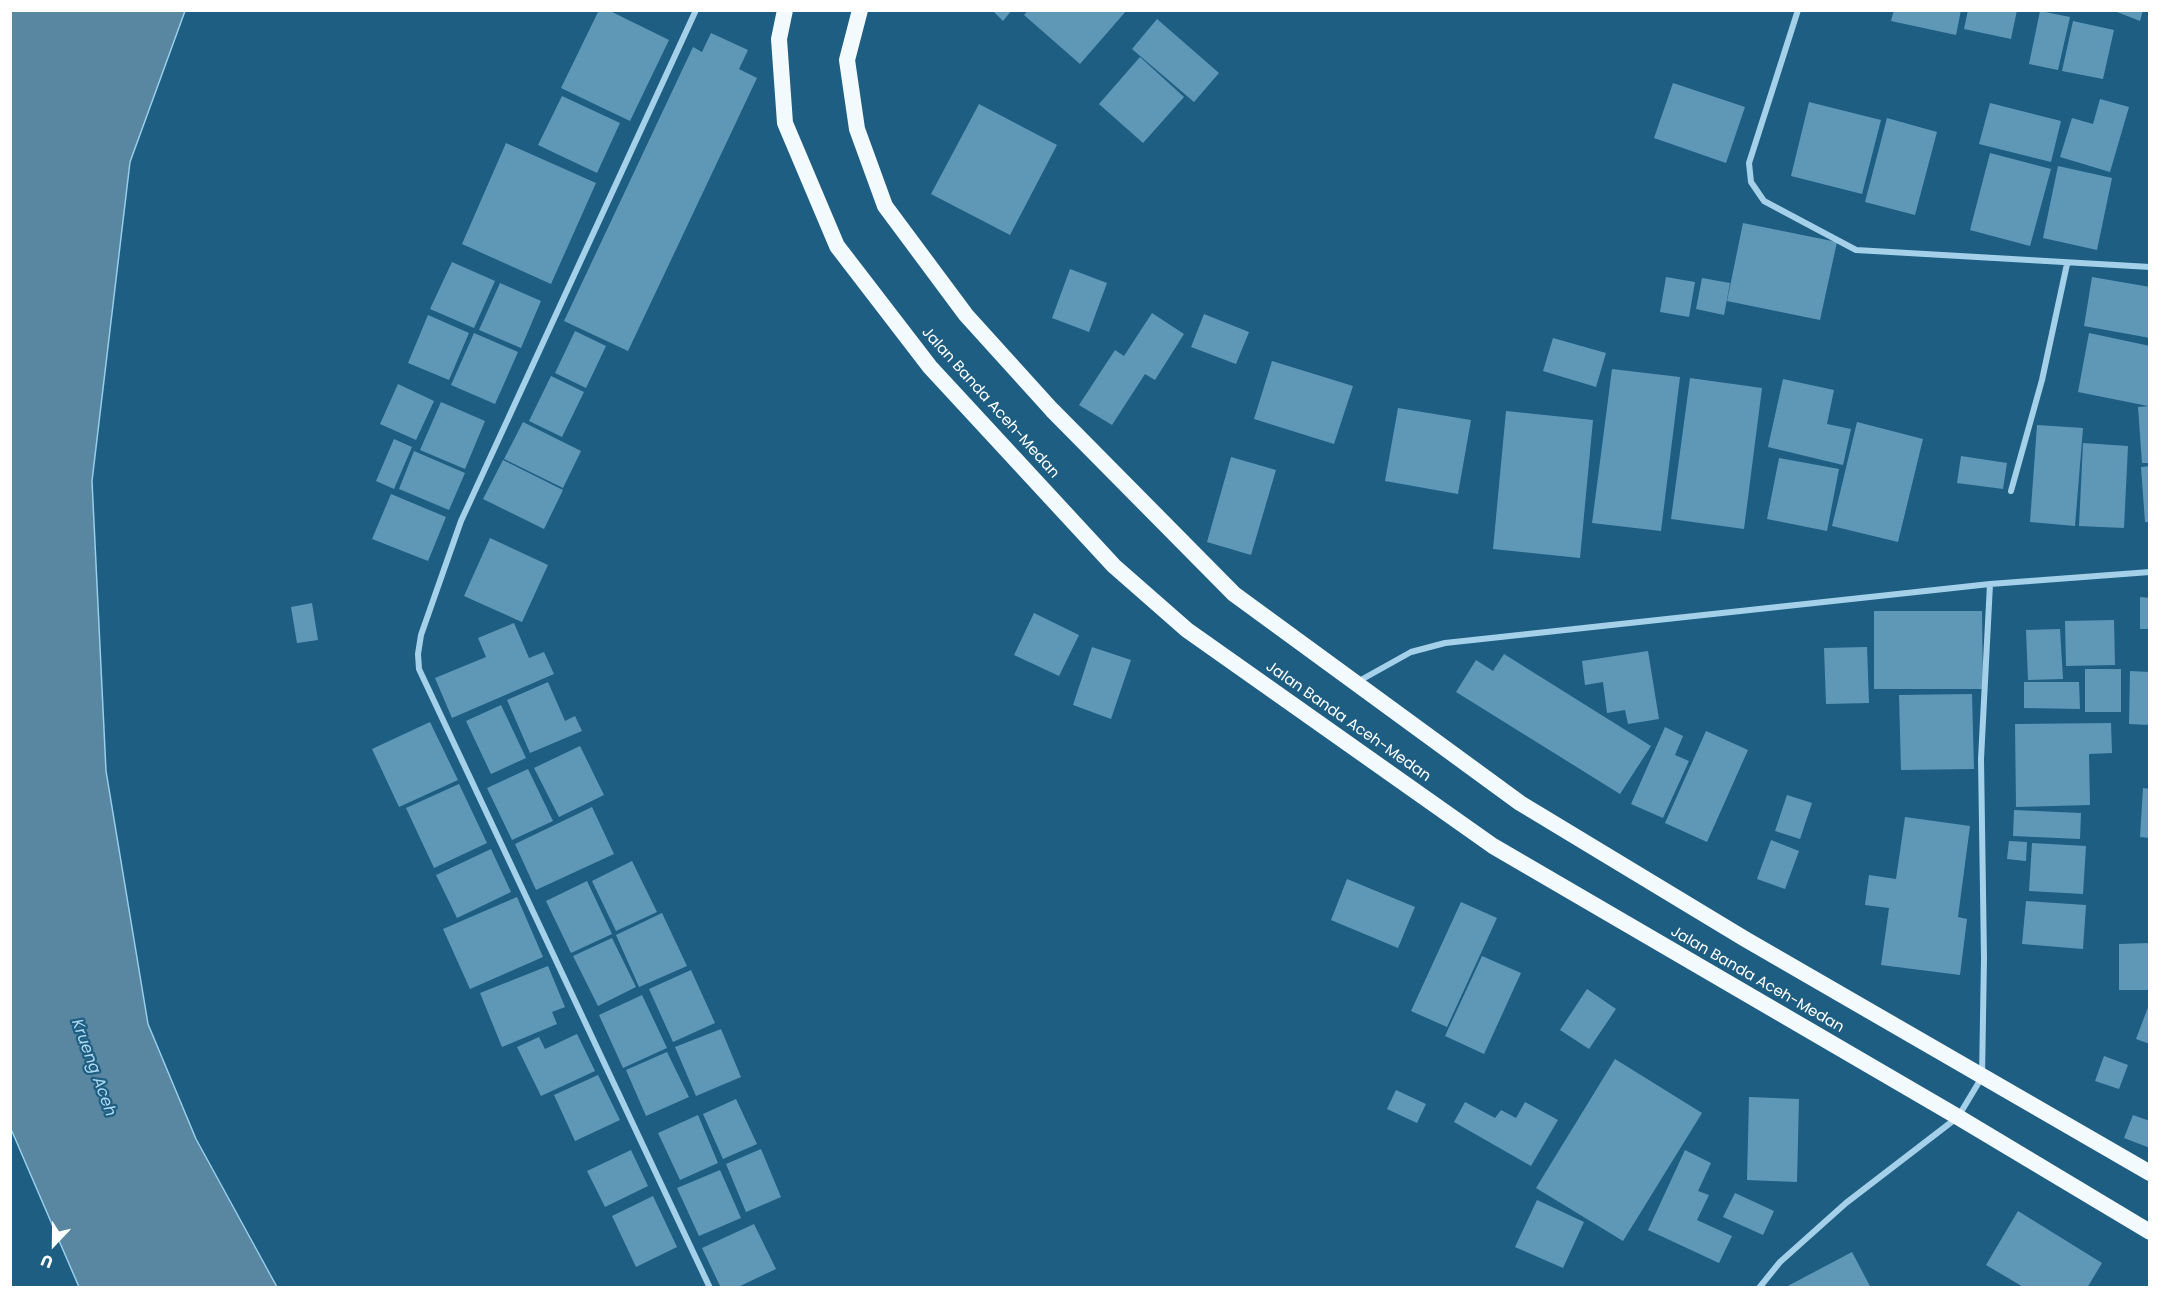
<!DOCTYPE html>
<style>
body{margin:0}
#map{position:relative;width:2160px;height:1298px;overflow:hidden;background:#1e5e83;font-family:Poppins,sans-serif}
canvas{display:block}
.frame{position:absolute;inset:0;border:12px solid #fff;pointer-events:none}
.north{position:absolute;left:24px;top:1214px;width:60px;height:60px;-webkit-text-stroke:4px #1e5e83;paint-order:stroke;rotate:202deg;font-size:16px;font-weight:700;line-height:24px;text-align:center;color:#fff}
.north::after{content:'';display:block;margin:auto;width:21px;height:27px;background:#fff;clip-path:polygon(50% 0,100% 100%,50% 72%,0 100%)}
</style>
<div id="map">
<canvas width="2160" height="1298"></canvas>
<div class="frame"></div>
<div class="north">U</div>
</div>
<script>
const g = document.querySelector('canvas').getContext('2d');
g.lineJoin = 'round';
function fillPath(path, color) {
  g.fillStyle = color;
  g.fill(path, 'evenodd');
}
function toPath(rows) {
  const path = new Path2D();
  for (const r of rows) {
    path.moveTo(r[0], r[1]);
    for (let i = 2; i < r.length; i += 2) path.lineTo(r[i], r[i + 1]);
  }
  return path;
}
function trace(path, color, width, dash) {
  g.strokeStyle = color;
  g.lineWidth = width;
  g.lineCap = dash ? 'butt' : 'round';
  g.setLineDash(dash || []);
  g.stroke(path);
}
function label(font, color, halo, rows, align = 'center') {
  g.font = font + ' Poppins,sans-serif';
  g.lineWidth = 4.5;
  g.setLineDash([]);
  g.textBaseline = 'middle';
  g.strokeStyle = halo;
  g.fillStyle = color;
  for (const [text, x, y, turn = 0] of rows) {
    g.save();
    g.translate(x, y);
    g.rotate((+turn || 0) * Math.PI / 180);
    g.textAlign = isNaN(turn) ? turn : align;
    if (halo) g.strokeText(text, 0, 0);
    g.fillText(text, 0, 0);
    g.restore();
  }
}
const water = toPath([
 [10,11,185,11,130,162,92,481,106,771,148,1024,196,1139,277,1287,79,1287,11,1129,10,11]
]);
const building = toPath([
 [599,10,608,10,669,40,630,121,561,88],
 [992,10,1012,10,1003,21],
 [1028,10,1127,10,1080,64,1024,15],
 [1894,10,1961,10,1956,35,1891,21],
 [1968,10,2017,10,2011,39,1964,29],
 [2112,10,2143,10,2140,21],
 [2040,11,2070,17,2058,70,2029,64],
 [1157,19,1219,73,1194,102,1132,49],
 [2073,21,2114,30,2103,79,2062,71],
 [711,33,748,50,739,69,757,78,628,351,564,321,693,47,702,52],
 [1140,57,1184,97,1143,143,1099,104],
 [1673,83,1745,107,1726,163,1654,138],
 [562,96,620,123,597,173,538,145],
 [2100,99,2129,107,2110,172,2060,157,2072,118,2093,124],
 [1809,102,1881,120,1862,194,1791,176],
 [1990,103,2061,121,2051,162,1979,144],
 [979,104,1057,145,1010,235,931,194],
 [1887,118,1937,132,1915,215,1865,202],
 [506,143,596,183,551,284,462,244],
 [1990,153,2051,169,2030,246,1970,230],
 [2058,166,2112,178,2097,250,2043,238],
 [1743,223,1837,242,1820,320,1727,301],
 [452,262,495,281,474,328,430,309],
 [1070,269,1107,283,1089,332,1052,318],
 [1666,277,1695,282,1689,317,1660,312],
 [2092,277,2150,287,2150,338,2084,326],
 [1702,278,1730,283,1724,315,1696,309],
 [500,283,541,301,521,348,479,330],
 [1152,313,1184,334,1155,380,1145,374,1112,425,1079,405,1115,350,1124,356],
 [1204,314,1249,332,1236,364,1191,347],
 [428,315,469,333,449,380,408,363],
 [575,331,606,346,586,388,555,373],
 [474,333,518,352,495,404,451,385],
 [2089,333,2150,346,2148,406,2078,392],
 [1553,338,1606,353,1596,387,1543,371],
 [1272,361,1353,386,1334,444,1254,419],
 [1612,369,1680,377,1661,531,1592,523],
 [551,376,584,392,562,437,529,421],
 [1690,378,1762,388,1744,529,1671,519],
 [1783,379,1834,390,1827,424,1851,429,1843,465,1768,447],
 [398,384,434,401,416,440,380,424],
 [441,402,485,421,465,469,420,450],
 [2150,406,2150,463,2142,463,2138,407],
 [1398,408,1471,420,1458,494,1385,481],
 [1506,411,1593,420,1580,558,1493,549],
 [523,422,581,451,563,488,504,459],
 [1857,422,1923,439,1898,542,1832,526],
 [2037,425,2083,428,2075,526,2030,522],
 [394,439,412,447,394,489,376,481],
 [2083,443,2128,446,2124,528,2079,526],
 [414,451,465,473,449,510,399,489],
 [1961,456,2007,463,2003,489,1957,483],
 [1231,457,1276,470,1251,555,1207,542],
 [1779,458,1839,469,1827,531,1767,519],
 [503,460,563,490,544,529,483,499],
 [2150,466,2150,522,2145,522,2141,467],
 [391,494,446,517,428,561,372,539],
 [490,538,548,565,522,622,464,596],
 [2140,597,2150,598,2150,629,2140,629],
 [312,603,318,640,297,643,291,607],
 [1874,611,1982,611,1983,689,1874,689],
 [1034,613,1079,635,1059,676,1014,655],
 [2114,620,2115,665,2066,666,2065,621],
 [514,623,529,658,544,652,554,674,452,718,435,678,486,657,478,638],
 [2060,629,2063,679,2028,680,2026,630],
 [1092,647,1131,660,1111,719,1073,705],
 [1867,647,1869,703,1826,704,1824,648],
 [1648,651,1659,719,1628,724,1625,710,1607,713,1603,682,1585,685,1582,661],
 [1504,654,1651,746,1620,794,1456,692,1476,660,1493,671],
 [2085,669,2121,669,2121,712,2085,712],
 [2130,671,2150,672,2150,725,2129,724],
 [548,682,565,721,575,716,582,731,530,753,507,700],
 [2024,682,2079,682,2080,709,2024,708],
 [1972,694,1974,769,1901,770,1899,695],
 [501,705,526,758,491,774,466,721],
 [430,722,458,780,399,807,372,749],
 [2111,723,2112,753,2089,754,2090,805,2016,807,2015,724],
 [1665,727,1683,736,1675,755,1689,761,1663,818,1631,804],
 [1706,731,1748,750,1707,842,1665,823],
 [580,746,604,795,559,817,534,768],
 [528,769,553,821,512,840,487,788],
 [459,784,487,843,434,868,406,808],
 [2143,788,2150,789,2150,838,2140,837],
 [1787,795,1812,803,1800,839,1775,831],
 [592,807,614,854,536,890,515,844],
 [2014,810,2081,813,2080,839,2013,836],
 [1905,817,1970,826,1958,917,1967,919,1960,975,1881,965,1889,908,1865,905,1869,875,1896,879],
 [1771,840,1799,851,1785,889,1757,879],
 [2009,841,2027,842,2026,861,2007,859],
 [2032,843,2086,846,2083,894,2029,891],
 [491,849,511,892,457,918,436,875],
 [632,861,657,912,616,931,592,881],
 [1347,879,1415,907,1398,948,1331,920],
 [587,881,612,934,571,953,546,901],
 [517,897,543,957,470,989,443,929],
 [2026,901,2086,905,2083,949,2022,944],
 [1461,902,1497,918,1447,1027,1411,1011],
 [662,913,687,966,639,987,616,935],
 [612,938,636,987,598,1006,573,956],
 [2150,943,2150,990,2119,990,2119,944],
 [1482,956,1521,973,1484,1054,1445,1036],
 [548,966,565,1007,552,1012,557,1024,502,1047,480,993],
 [691,970,715,1023,673,1042,649,989],
 [1587,989,1616,1009,1589,1049,1560,1030],
 [642,995,667,1048,623,1068,599,1015],
 [2150,1002,2150,1044,2136,1039],
 [721,1029,741,1077,696,1096,675,1047],
 [577,1034,595,1071,541,1096,517,1047,539,1037,545,1049],
 [667,1052,689,1097,646,1116,626,1070],
 [2104,1056,2128,1065,2119,1089,2095,1081],
 [1615,1059,1702,1113,1623,1241,1536,1188],
 [598,1075,620,1120,575,1141,554,1095],
 [1396,1090,1426,1104,1417,1123,1387,1109],
 [1749,1097,1799,1099,1797,1182,1747,1180],
 [736,1099,757,1144,723,1159,703,1114],
 [1465,1102,1495,1118,1501,1110,1516,1118,1525,1102,1558,1120,1531,1166,1454,1122],
 [698,1115,718,1163,680,1180,658,1133],
 [2133,1115,2150,1121,2150,1148,2124,1138],
 [761,1149,781,1197,746,1212,726,1164],
 [631,1150,648,1186,605,1207,587,1171],
 [1685,1150,1711,1163,1698,1191,1709,1195,1697,1220,1732,1236,1719,1263,1648,1230],
 [720,1170,741,1218,699,1236,677,1188],
 [1735,1193,1774,1211,1763,1235,1723,1217],
 [653,1196,677,1247,636,1267,612,1216],
 [1537,1200,1584,1222,1563,1268,1515,1247],
 [2018,1211,2102,1263,2087,1288,2025,1288,1986,1265],
 [754,1224,776,1269,736,1288,721,1288,702,1248],
 [1852,1252,1871,1288,1784,1288]
]);
const minor = toPath([
 [696,10,461,521,421,635,418,654,419,669,710,1288],
 [1798,10,1749,163,1751,182,1764,201,1856,250,2150,267],
 [2011,491,2042,380,2067,264],
 [1359,681,1411,652,1445,643,1990,584,2150,572],
 [1759,1288,1780,1262,1846,1203,1958,1117,1982,1077,1984,958,1981,759,1990,584]
]);
const trunk = toPath([
 [785,10,779,39,785,123,837,246,930,367,1114,566,1187,630,1493,846,1958,1117,2150,1232],
 [860,10,847,60,857,129,885,206,966,315,1052,410,1234,594,1520,803,1745,939,2150,1173]
]);
const streetNames = [
 ["Jalan Banda Aceh-Medan",990,403,48],
 ["Jalan Banda Aceh-Medan",1348,722,35],
 ["Jalan Banda Aceh-Medan",1757,980,30]
];
const waterNames = [
 ["Krueng Aceh",93,1068,70]
];
fillPath(water, '#5986a1');
trace(water, '#97cfeb', 1.5);
fillPath(building, '#5f98b7');
trace(minor, '#a4d1e9', 6);
trace(trunk, '#f3fafe', 16);
label('15px', '#fff', '#1e5e83', streetNames);
label('italic 16px', '#afdaf1', '#1e5e83', waterNames);
</script>
